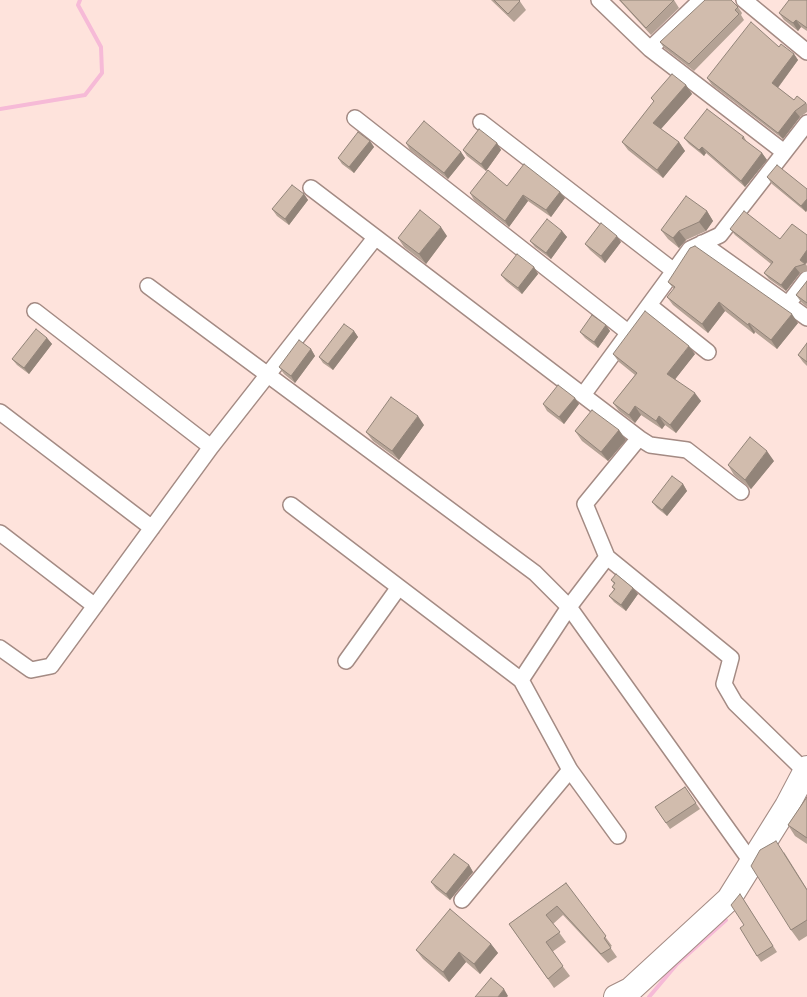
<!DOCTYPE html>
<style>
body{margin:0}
canvas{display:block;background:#fee3dc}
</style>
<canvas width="807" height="997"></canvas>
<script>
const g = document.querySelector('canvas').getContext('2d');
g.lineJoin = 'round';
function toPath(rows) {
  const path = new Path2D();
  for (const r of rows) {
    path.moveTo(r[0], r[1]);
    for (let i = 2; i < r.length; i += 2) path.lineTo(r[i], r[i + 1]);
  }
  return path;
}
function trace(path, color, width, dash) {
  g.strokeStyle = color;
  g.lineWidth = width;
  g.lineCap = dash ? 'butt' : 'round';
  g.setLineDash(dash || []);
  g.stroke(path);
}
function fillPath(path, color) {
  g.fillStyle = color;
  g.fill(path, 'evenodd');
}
const stream = toPath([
 [0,109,85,95,102,73,101,47,78,5,80,0],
 [649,997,677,964,726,920]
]);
const minor = toPath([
 [599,0,650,49,784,152],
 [744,0,807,52],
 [650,49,701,0],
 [355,118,629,333],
 [481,122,674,271],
 [311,188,639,438,585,504,607,557,569,607,521,680],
 [702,243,807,318],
 [148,286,535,573,569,607,752,863],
 [788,304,807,279],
 [649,305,708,352],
 [35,311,211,447],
 [583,395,690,249,720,235,807,123],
 [0,412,152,528],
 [639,438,650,445,687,450,741,492],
 [291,505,521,680,570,770,618,836],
 [0,533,95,606],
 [607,557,731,658,724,684,735,703,805,771],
 [0,648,31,670,51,666,211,447,375,238],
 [346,661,399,587],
 [462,900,570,770]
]);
const primary = toPath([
 [616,997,630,990,729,899,787,806,807,768]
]);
const wall = toPath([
 [491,0,519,0,526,10,514,22],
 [619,0,674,0,679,8,651,35],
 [807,0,807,31,801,27,798,31,784,20,779,13],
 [738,7,742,13,741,15,744,20,694,71,664,48,660,42],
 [779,47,794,54,798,60,778,88,794,100,806,103,807,104,807,112,800,117,783,139,712,85,707,78],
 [686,85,692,94,661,129,679,142,685,151,663,178,628,150,622,142,654,102,651,98],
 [744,137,747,142,762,153,767,160,745,187,706,153,704,156,689,144,684,138],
 [370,141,374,147,354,173,342,164,338,158],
 [406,143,461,152,465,158,448,179,410,150],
 [497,143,501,150,486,171,467,156,463,150],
 [767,177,807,189,807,210,806,212,772,184],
 [507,186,560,192,565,198,551,217,528,201,509,227,474,200,470,193],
 [304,194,308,200,289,225,277,216,272,209],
 [707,211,713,221,706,231,686,240,679,248,668,239,661,230],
 [730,229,780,239,807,235,807,262,806,264,807,266,807,271,800,273,786,291,769,279,764,273,771,264,735,235],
 [562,231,567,237,551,259,535,247,530,241],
 [447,236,426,264,404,247,398,238],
 [621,242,605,263,590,250,585,244],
 [534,267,538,274,522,294,506,281,501,275],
 [807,281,807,307,801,302,796,295],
 [668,282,798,323,777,349,755,332,754,334,725,311,708,333,673,305,667,297,674,289],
 [606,325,610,331,598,348,585,338,580,332],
 [354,331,358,337,333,370,323,363,319,357],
 [47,338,52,344,29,374,17,365,12,359],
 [807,343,807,366,803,362,798,355],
 [311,349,315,356,295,383,284,374,279,367],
 [613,354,695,354,675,379,701,401,676,433,665,425,662,429,641,415,635,423,619,411,613,403,635,375,619,362],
 [575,398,579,404,564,424,547,411,543,404],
 [424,425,399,460,373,441,366,432],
 [619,430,626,440,608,461,582,441,575,431],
 [774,461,751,489,734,475,728,465],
 [683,484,687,491,667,516,657,508,652,502],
 [611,580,638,594,626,611,614,602,609,596,614,590,612,587,614,584],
 [685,787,700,809,670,829,655,807],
 [807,797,807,844,795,836,788,825],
 [784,852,807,889,807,936,799,941,791,930],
 [469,865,473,872,450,900,436,889,431,882],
 [566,883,612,946,610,947,617,957,608,963,563,915,553,924,566,942,552,952,570,976,554,988,509,924],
 [740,894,777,952,761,962,757,956,744,925],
 [491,944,498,953,480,974,466,962,449,982,423,959,416,950]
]);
const shadedWall = toPath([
 [796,20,801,27,798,31,793,23],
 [794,54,798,60,776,90,772,83],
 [686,85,692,94,659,131,653,123],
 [795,111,800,117,783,139,778,133],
 [370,141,374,147,354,173,349,167],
 [679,142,685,151,663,178,657,170],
 [497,143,501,150,486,171,481,164],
 [702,147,706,153,704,156,699,150],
 [461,152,465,158,448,179,444,173],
 [762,153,767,160,745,187,741,181],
 [560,192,565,198,551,217,546,210],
 [304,194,308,200,289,225,285,219],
 [523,195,528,201,509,227,505,221],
 [807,199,807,210,806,212,801,206],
 [707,211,713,221,706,231,699,222],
 [441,227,447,236,426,264,419,254],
 [562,231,567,237,551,259,546,253],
 [679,231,686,240,679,248,673,238],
 [617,236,621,242,605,263,601,256],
 [807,250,807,262,806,264,800,260],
 [534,267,538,274,522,294,518,288],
 [795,267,800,273,786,291,781,285],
 [719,302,725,311,708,333,702,324],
 [792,314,798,323,777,349,771,340],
 [749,323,755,332,754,334,748,325],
 [606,325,610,331,598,348,594,342],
 [354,331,358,337,333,370,328,364],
 [47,338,52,344,29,374,24,368],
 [689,346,695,354,673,382,667,374],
 [311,349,315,356,295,383,291,376],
 [695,393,701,401,676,433,670,425],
 [575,398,579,404,564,424,559,417],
 [635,406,641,415,635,423,629,415],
 [418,416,424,425,399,460,392,451],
 [659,416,665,425,662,429,656,421],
 [619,430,626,440,608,461,601,452],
 [767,451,774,461,751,489,745,480],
 [683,484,687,491,667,516,662,510],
 [633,588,638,594,626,611,621,605],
 [469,865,473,872,450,900,446,894],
 [491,944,498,953,480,974,474,964],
 [459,952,466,962,449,982,443,972],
 [504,989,508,996,507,997,498,997]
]);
const building = toPath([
 [494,0,519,0,520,1,508,14,494,0],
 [620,0,674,0,646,28,620,0],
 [705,0,731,0,738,7,735,10,739,14,689,64,660,42,705,0],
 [789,0,807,0,807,28,796,20,793,23,779,13,789,0],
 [751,22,779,47,781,44,794,54,772,83,794,100,797,96,806,103,795,111,778,133,707,78,751,22],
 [672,74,686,85,653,123,679,142,657,170,622,142,654,101,651,98,672,74],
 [707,109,744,137,742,138,762,153,741,181,702,147,699,150,684,138,707,109],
 [424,121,461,152,444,173,406,143,424,121],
 [479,129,497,143,481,164,463,150,479,129],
 [358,132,370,141,349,167,338,158,358,132],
 [524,164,560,192,546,210,523,195,505,221,470,193,488,170,507,186,524,164],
 [777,165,807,189,807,199,801,206,767,177,777,165],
 [292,185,304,194,285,219,272,209,292,185],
 [686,196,707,211,699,222,679,231,673,238,661,230,686,196],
 [420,210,441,227,419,254,398,238,420,210],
 [744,211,780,239,792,224,807,235,807,250,800,260,805,264,795,267,781,285,764,273,773,262,730,229,744,211],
 [547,219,562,231,546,253,530,241,547,219],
 [601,223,617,236,601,256,585,244,601,223],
 [695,246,792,314,771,340,749,323,748,325,719,302,702,324,667,297,675,287,668,282,690,248,695,246],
 [517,254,534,267,518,288,501,275,517,254],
 [807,281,807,303,796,295,807,281],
 [645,311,689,346,667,374,695,393,670,425,659,416,656,421,635,406,629,415,613,403,637,373,613,354,645,311],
 [592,315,606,325,594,342,580,332,592,315],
 [344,324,354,331,328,364,319,357,344,324],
 [36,329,47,338,24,368,12,359,36,329],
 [299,340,311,349,291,376,279,367,299,340],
 [807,343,807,362,798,355,807,343],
 [558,385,575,398,559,417,543,404,558,385],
 [391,397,418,416,392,451,366,432,391,397],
 [592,410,619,430,601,452,575,431,592,410],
 [750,437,767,451,745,480,728,465,750,437],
 [672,476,683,484,662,510,652,502,672,476],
 [616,574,633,588,621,605,609,596,615,589,612,587,615,583,611,580,616,574],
 [685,787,696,803,666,823,655,807,685,787],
 [807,797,807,838,788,825,807,797],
 [776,841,807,890,807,920,791,930,751,866,760,850,776,841],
 [454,854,469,865,446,894,431,882,454,854],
 [566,883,606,936,604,938,611,948,601,954,557,906,546,915,560,932,546,942,563,966,548,979,509,924,566,883],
 [740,894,773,946,757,956,740,928,744,925,731,905,740,894],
 [450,909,491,944,474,964,459,952,443,972,416,950,450,909],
 [491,978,504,989,498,997,475,997,491,978]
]);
trace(stream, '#f6bad7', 4);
trace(minor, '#a48b84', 18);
trace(primary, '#a48b84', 26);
trace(minor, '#fff', 15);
trace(primary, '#fff', 24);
fillPath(wall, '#b4a295');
fillPath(shadedWall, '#928479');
fillPath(building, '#d1bcad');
trace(building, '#928479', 1);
</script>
